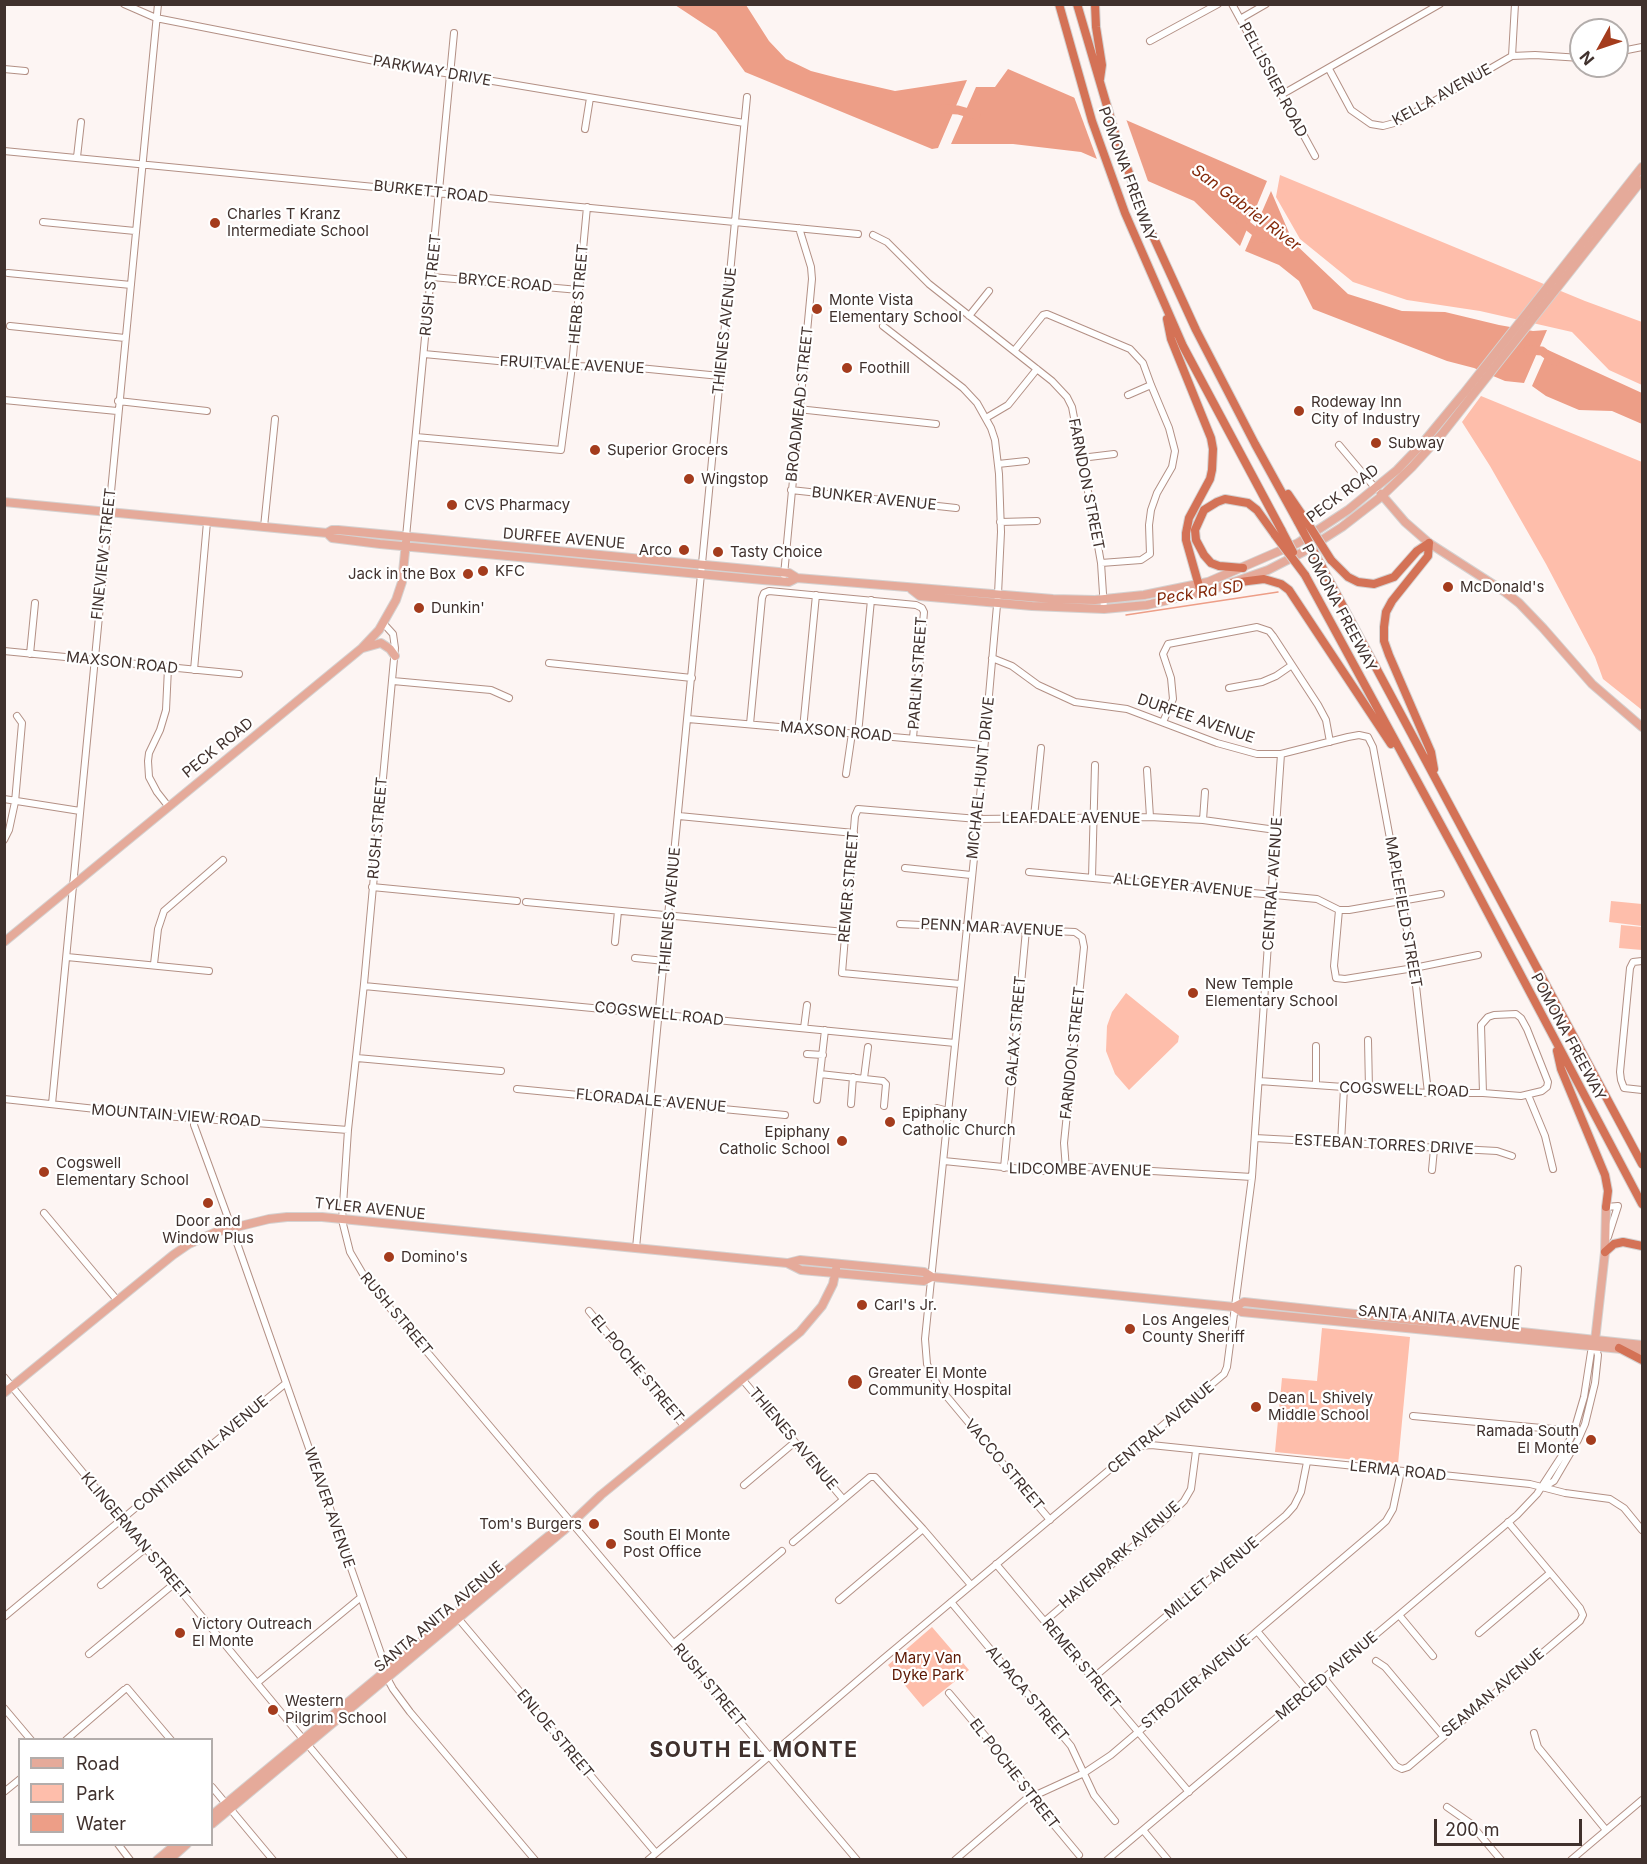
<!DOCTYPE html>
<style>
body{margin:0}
#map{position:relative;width:1647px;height:1864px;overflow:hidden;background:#fdf5f3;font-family:Inter,sans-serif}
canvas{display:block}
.frame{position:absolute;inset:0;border:6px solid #40312d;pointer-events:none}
.legend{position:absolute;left:18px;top:1738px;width:195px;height:108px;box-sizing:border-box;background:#fff;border:2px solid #b3adab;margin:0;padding:8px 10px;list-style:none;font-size:18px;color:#40312d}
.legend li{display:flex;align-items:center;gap:12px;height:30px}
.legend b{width:30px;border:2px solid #b3adab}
.north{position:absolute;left:1569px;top:18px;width:60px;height:60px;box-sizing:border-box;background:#fff;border:2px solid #b3adab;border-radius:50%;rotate:230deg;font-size:16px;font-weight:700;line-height:24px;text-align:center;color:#40312d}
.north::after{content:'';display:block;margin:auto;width:21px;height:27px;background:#a43c1d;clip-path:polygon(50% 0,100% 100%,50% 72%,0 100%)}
.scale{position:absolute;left:1434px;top:1819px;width:148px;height:27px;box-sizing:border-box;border:3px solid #40312d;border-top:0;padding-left:8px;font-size:18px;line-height:21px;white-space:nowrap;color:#40312d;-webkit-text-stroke:4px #fff;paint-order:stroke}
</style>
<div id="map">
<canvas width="1647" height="1864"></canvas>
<div class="frame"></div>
<ul class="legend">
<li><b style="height:8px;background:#e5aa9a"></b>Road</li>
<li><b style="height:16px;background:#febeab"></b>Park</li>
<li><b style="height:16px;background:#ed9e87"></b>Water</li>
</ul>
<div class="north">N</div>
<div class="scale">200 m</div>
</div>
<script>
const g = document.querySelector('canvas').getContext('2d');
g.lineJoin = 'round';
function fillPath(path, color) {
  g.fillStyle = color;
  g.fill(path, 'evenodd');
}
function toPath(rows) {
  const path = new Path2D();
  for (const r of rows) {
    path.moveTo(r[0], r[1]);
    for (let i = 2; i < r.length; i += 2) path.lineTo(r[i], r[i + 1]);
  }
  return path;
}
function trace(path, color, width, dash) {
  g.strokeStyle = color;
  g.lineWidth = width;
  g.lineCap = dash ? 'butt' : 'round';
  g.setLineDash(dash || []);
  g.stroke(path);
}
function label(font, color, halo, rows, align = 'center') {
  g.font = font + ' Inter,sans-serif';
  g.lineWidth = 4.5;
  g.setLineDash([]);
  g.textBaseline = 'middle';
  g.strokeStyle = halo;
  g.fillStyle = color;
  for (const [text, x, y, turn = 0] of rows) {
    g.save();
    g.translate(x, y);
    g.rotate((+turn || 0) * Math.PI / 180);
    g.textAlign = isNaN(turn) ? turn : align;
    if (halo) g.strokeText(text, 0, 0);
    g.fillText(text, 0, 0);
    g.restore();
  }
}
const green = toPath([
 [1280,175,1585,301,1642,322,1642,385,1609,370,1572,332,1480,311,1407,300,1353,282,1300,239,1276,197],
 [1481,396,1642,462,1642,710,1603,679,1595,657,1546,564,1490,466,1462,422],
 [1611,901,1642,904,1642,926,1609,922],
 [1621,925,1642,927,1642,950,1619,948],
 [1126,993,1179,1036,1178,1042,1129,1090,1115,1074,1106,1051,1107,1026,1112,1012],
 [1322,1328,1410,1337,1398,1464,1275,1452,1282,1378,1317,1381],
 [932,1627,969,1670,923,1707,888,1665]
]);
const water = toPath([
 [675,5,746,5,769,41,786,59,811,71,838,78,895,91,967,80,938,148,932,149,745,72,716,32],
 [1008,69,1267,181,1240,246,1194,201,1081,152,1013,144,951,144,976,87,995,87],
 [1271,191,1293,242,1348,294,1402,311,1445,312,1499,325,1533,331,1547,330,1524,383,1505,381,1474,368,1447,361,1313,309,1299,281,1279,265,1245,251],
 [1548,350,1642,393,1642,424,1612,411,1579,410,1546,396,1532,386]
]);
const pier = toPath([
 [1073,94,1125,116,1149,184,1098,162]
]);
const stream = toPath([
 [1126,615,1278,592]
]);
const river = toPath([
 [943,109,958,110,976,115],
 [1239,219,1263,238],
 [1528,350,1542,351,1555,361]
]);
const minor = toPath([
 [124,4,156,18,385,63,744,123],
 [1232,4,1315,156],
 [1240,19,1266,4],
 [1150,41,1218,4],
 [1617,52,1642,47],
 [1512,56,1515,4],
 [4,69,25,71],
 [1329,69,1351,110,1371,124,1383,126,1398,122,1512,56,1535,55,1581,58],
 [1281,95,1440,4],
 [585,129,590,98],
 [4,151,858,234],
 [77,157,81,122],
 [43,222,135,231],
 [873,235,887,242,929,284,1052,381,1067,397,1072,407,1094,523,1101,563,1104,609],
 [8,273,131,285],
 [432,277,579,290],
 [969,316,989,291],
 [10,326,125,338],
 [883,326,963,388,977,403,991,428,995,440,999,474,1001,532,998,594,978,819,925,1339,927,1364,938,1386,1050,1520],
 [1014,351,1043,315,1047,314,1130,349,1143,363,1151,385,1169,428,1175,451,1172,467,1157,493,1151,510,1149,525,1150,554,1141,560,1101,563],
 [424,354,540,365,639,368,720,376],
 [1128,395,1151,385],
 [4,400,117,411],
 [118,401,207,411],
 [798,409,936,424],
 [986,418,1008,405,1037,369],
 [416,437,561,450,572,366,587,207],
 [1339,445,1376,489],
 [1081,458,1114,454],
 [998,464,1026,461],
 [791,490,956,508],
 [1000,522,1037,521],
 [264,527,275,419],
 [406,537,454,33],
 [784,575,812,279,811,267,799,228],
 [383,623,393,634,395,648,364,984,348,1130,342,1220,350,1252,367,1281,857,1860],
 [4,651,239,674],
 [30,654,35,603],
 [992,658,1012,666,1038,685,1075,702,1127,709,1217,743,1257,754,1281,754,1348,737,1359,735,1368,737,1373,747,1414,968,1428,1093],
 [549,663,692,678],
 [194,670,207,522],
 [393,681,491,690,509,698],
 [1229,688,1262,682,1276,676,1292,665],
 [688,719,984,745],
 [1163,722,1173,699,1171,678,1163,654,1168,644,1257,627,1269,631,1273,636,1318,705,1326,720,1330,742],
 [750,724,762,598,764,593,769,591,916,605,922,608,924,612,913,738],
 [803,729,816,595],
 [858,734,871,600],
 [1147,770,1150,817],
 [846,774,852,733],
 [4,799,80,811],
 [168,806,157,792,149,777,148,761,149,753,160,730,166,710,168,668],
 [679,816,854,833],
 [1034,817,1041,748],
 [1203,820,1205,792],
 [4,840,9,830,15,802,22,723,17,716],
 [905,868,971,875],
 [1029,872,1317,899,1339,910,1349,910,1441,894],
 [1092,877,1095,765],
 [372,887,517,901],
 [526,902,845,932],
 [1339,910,1334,966,1336,978,1345,979,1414,968,1478,955],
 [900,924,1075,932,1082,937,1084,947,1064,1143,1066,1169],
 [615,942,618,911],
 [67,957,209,971],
 [635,958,665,961],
 [1642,961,1633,962,1630,968,1620,1072,1621,1080,1624,1088,1642,1090],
 [154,964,158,929,164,911,223,860],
 [960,984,842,973,855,816,858,809,978,819,1150,817,1203,820,1276,830],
 [364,986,955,1043],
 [804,1028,807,1005],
 [1368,1040,1369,1089],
 [1316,1046,1316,1085],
 [807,1054,823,1055],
 [357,1058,501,1071],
 [820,1074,883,1081,886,1084,884,1106],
 [864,1078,868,1047],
 [1259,1081,1428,1093,1483,1093,1521,1096,1542,1091,1547,1087,1548,1082,1527,1029,1521,1018,1516,1014,1494,1015,1488,1017,1481,1025,1483,1093],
 [517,1089,785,1115],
 [1528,1095,1545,1136,1553,1169],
 [4,1099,151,1115,348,1130],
 [817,1100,825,1030],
 [52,1104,158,4],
 [851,1104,853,1077],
 [915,1111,931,1113,936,1113,937,1108,948,1111],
 [194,1117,194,1125,231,1226,385,1665,387,1678,393,1689,410,1712,535,1860],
 [1255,1138,1497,1151,1512,1156],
 [1341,1143,1344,1088],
 [944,1161,1042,1171,1086,1167,1252,1177],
 [1004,1168,1026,930],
 [1432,1170,1434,1149],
 [1606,1207,1618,1206,1608,1237],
 [44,1213,117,1300],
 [636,1248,747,97],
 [589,1311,685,1427],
 [1514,1330,1518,1269],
 [4,1377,303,1739,404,1860],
 [742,1379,843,1499],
 [1413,1416,1574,1431],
 [1141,1446,1151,1445,1530,1484,1565,1493,1610,1499,1624,1508,1642,1530],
 [744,1485,795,1442],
 [1544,1487,1554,1481,1578,1440,1585,1424,1595,1383,1598,1355,1595,1346],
 [793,1542,870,1477,875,1477,923,1529,971,1585],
 [996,1564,1189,1792],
 [101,1585,146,1548],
 [839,1600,923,1529],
 [951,1602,1071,1746,1094,1795,1115,1821],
 [1399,1615,1433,1656],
 [4,1617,286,1383],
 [457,1617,656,1853],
 [1045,1621,1168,1517,1184,1501,1191,1489,1196,1451],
 [1257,1631,1308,1692],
 [1479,1633,1550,1573],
 [674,1643,782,1551],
 [89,1654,175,1583],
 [1376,1661,1385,1667,1443,1736],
 [1093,1678,1286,1515,1294,1506,1301,1492,1307,1462],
 [1324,1678,1396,1766,1402,1769,1408,1767,1580,1621,1583,1615,1580,1608,1508,1522],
 [257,1683,360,1598],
 [127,1688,171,1740],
 [949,1693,1014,1770,1049,1819,1079,1855],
 [4,1708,31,1740],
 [1534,1733,1538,1747,1606,1830],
 [66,1740,124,1690],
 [212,1787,273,1860],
 [4,1792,20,1779],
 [1447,1807,1470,1823,1501,1860],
 [1143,1830,1168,1860],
 [118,1844,130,1860],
 [648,1860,883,1659,1224,1374,1227,1367,1252,1177,1281,754],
 [955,1860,1025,1800,1084,1773,1111,1755,1376,1530,1386,1521,1393,1509,1401,1471],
 [1107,1860,1399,1615,1517,1515,1537,1494,1563,1454,1574,1431,1584,1397,1591,1352,1595,1346],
 [1571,1860,1642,1800]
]);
const major = toPath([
 [1381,494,1405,522,1429,543,1505,592,1519,603,1543,628,1592,684,1642,727],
 [4,502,327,533,332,530,338,530,789,573,797,578],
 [327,533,332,538,380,544,763,580,789,582,797,578,1053,599,1095,600,1144,595,1208,582,1298,543,1348,510,1397,470,1421,445,1464,393,1642,167],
 [911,589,920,596,1032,606,1104,609,1147,605,1211,590,1268,570,1303,552,1342,527,1382,496,1412,467,1442,434,1642,180],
 [363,648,381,643,390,649,395,656],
 [4,942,362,648,379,630,396,600,402,582,406,542],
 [788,1263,800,1260,924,1272,932,1277,1234,1307,1242,1312,1642,1351],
 [1234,1307,1244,1302,1642,1345],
 [1595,1341,1605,1252,1606,1207],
 [4,1393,173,1255,189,1244,216,1232,269,1219,287,1217,322,1217,787,1263,801,1270,835,1273,924,1281,932,1277],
 [212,1815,541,1542,561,1526,568,1524],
 [212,1824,563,1531,601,1495,800,1332,822,1306,833,1284,836,1269],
 [157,1860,176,1844],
 [169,1860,187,1844]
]);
const highway = toPath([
 [1059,4,1092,121,1125,213,1183,346,1282,531],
 [1077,4,1117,140,1148,225,1196,330,1255,444,1298,522],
 [1095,4,1096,27,1102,65,1100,79],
 [1167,319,1171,339,1211,438,1213,449,1212,470,1210,479,1189,518,1186,533,1186,540,1201,593],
 [1288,494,1305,519],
 [1429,543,1428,556,1392,601,1386,612,1384,627,1384,641,1389,655,1431,752,1434,769],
 [1331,560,1348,577,1358,582,1374,584,1394,577,1417,551,1429,543],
 [1321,565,1642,1164],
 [1243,568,1219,566,1211,563,1204,555,1196,540,1195,530,1204,510,1217,502,1225,499,1248,503,1257,510,1275,535],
 [1305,575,1460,860,1642,1204],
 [1232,583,1264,579,1281,584,1289,590,1391,744],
 [1557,1051,1561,1069,1605,1175,1608,1191,1606,1207],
 [1605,1252,1614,1244,1623,1242,1642,1246],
 [1619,1348,1642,1360]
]);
const highwayBridge = toPath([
 [1305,519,1331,560],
 [1298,522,1321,565],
 [1282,531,1293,552],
 [1275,535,1305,575]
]);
const markers = [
 [215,223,6,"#a43c1d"],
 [817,309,6,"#a43c1d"],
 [847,368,6,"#a43c1d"],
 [1299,411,6,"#a43c1d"],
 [1376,443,6,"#a43c1d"],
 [595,450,6,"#a43c1d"],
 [689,479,6,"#a43c1d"],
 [452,505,6,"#a43c1d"],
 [684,550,6,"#a43c1d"],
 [718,552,6,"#a43c1d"],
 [483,571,6,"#a43c1d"],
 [468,574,6,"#a43c1d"],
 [1448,587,6,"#a43c1d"],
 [419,608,6,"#a43c1d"],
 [1193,993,6,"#a43c1d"],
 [890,1122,6,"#a43c1d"],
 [842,1141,6,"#a43c1d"],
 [44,1172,6,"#a43c1d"],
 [208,1203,6,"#a43c1d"],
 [389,1257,6,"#a43c1d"],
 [862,1305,6,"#a43c1d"],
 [1130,1329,6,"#a43c1d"],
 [855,1382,8,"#a43c1d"],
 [1256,1407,6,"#a43c1d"],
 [1591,1440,6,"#a43c1d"],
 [594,1524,6,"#a43c1d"],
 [611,1544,6,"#a43c1d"],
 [180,1633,6,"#a43c1d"],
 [273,1710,6,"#a43c1d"]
];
const streetNames = [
 ["PARKWAY DRIVE",432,71,10],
 ["PELLISSIER ROAD",1273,80,62],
 ["KELLA AVENUE",1442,95,-29],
 ["POMONA FREEWAY",1127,174,70],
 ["BURKETT ROAD",431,192,6],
 ["BRYCE ROAD",505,283,5],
 ["RUSH STREET",431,285,-84],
 ["HERB STREET",579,294,-85],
 ["THIENES AVENUE",725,331,-84],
 ["FRUITVALE AVENUE",572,365,3],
 ["BROADMEAD STREET",800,404,-84],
 ["FARNDON STREET",1086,484,79],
 ["PECK ROAD",1343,494,-37],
 ["BUNKER AVENUE",874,499,6],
 ["DURFEE AVENUE",564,539,5],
 ["FINEVIEW STREET",104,554,-84],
 ["POMONA FREEWAY",1339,608,62],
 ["MAXSON ROAD",122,663,6],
 ["PARLIN STREET",918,673,-86],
 ["DURFEE AVENUE",1196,719,19],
 ["MAXSON ROAD",836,732,5],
 ["PECK ROAD",218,748,-39],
 ["MICHAEL HUNT DRIVE",981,778,-84],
 ["LEAFDALE AVENUE",1071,818],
 ["RUSH STREET",378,828,-85],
 ["CENTRAL AVENUE",1273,884,-86],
 ["ALLGEYER AVENUE",1183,886,6],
 ["REMER STREET",849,887,-85],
 ["THIENES AVENUE",670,911,-85],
 ["MAPLEFIELD STREET",1403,912,80],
 ["PENN MAR AVENUE",992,928,3],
 ["COGSWELL ROAD",659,1014,6],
 ["GALAX STREET",1016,1031,-85],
 ["POMONA FREEWAY",1568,1037,62],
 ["FARNDON STREET",1073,1053,-84],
 ["COGSWELL ROAD",1404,1090,2],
 ["FLORADALE AVENUE",651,1101,5],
 ["MOUNTAIN VIEW ROAD",176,1116,4],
 ["ESTEBAN TORRES DRIVE",1384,1145,3],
 ["LIDCOMBE AVENUE",1080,1170,1],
 ["TYLER AVENUE",370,1209,6],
 ["RUSH STREET",396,1314,50],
 ["SANTA ANITA AVENUE",1439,1318,5],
 ["EL POCHE STREET",637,1369,50],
 ["CENTRAL AVENUE",1161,1428,-40],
 ["THIENES AVENUE",793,1439,50],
 ["CONTINENTAL AVENUE",201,1454,-40],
 ["VACCO STREET",1004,1465,50],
 ["LERMA ROAD",1398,1471,6],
 ["WEAVER AVENUE",329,1508,71],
 ["KLINGERMAN STREET",135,1536,50],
 ["HAVENPARK AVENUE",1120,1555,-41],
 ["MILLET AVENUE",1212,1578,-40],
 ["SANTA ANITA AVENUE",439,1617,-40],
 ["REMER STREET",1081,1664,50],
 ["MERCED AVENUE",1327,1676,-40],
 ["STROZIER AVENUE",1196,1682,-40],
 ["RUSH STREET",709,1685,50],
 ["SEAMAN AVENUE",1493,1693,-40],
 ["ALPACA STREET",1027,1694,50],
 ["ENLOE STREET",555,1734,50],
 ["EL POCHE STREET",1014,1774,52]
];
const poiNames = [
 ["Charles T Kranz",227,214],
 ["Intermediate School",227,231],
 ["Monte Vista",829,300],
 ["Elementary School",829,317],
 ["Foothill",859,368],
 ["Rodeway Inn",1311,402],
 ["City of Industry",1311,419],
 ["Subway",1388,443],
 ["Superior Grocers",607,450],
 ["Wingstop",701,479],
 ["CVS Pharmacy",464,505],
 ["Arco",672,550,"right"],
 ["Tasty Choice",730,552],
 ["KFC",495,571],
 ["Jack in the Box",456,574,"right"],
 ["McDonald's",1460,587],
 ["Dunkin'",431,608],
 ["New Temple",1205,984],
 ["Elementary School",1205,1001],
 ["Epiphany",902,1113],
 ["Catholic Church",902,1130],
 ["Epiphany",830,1132,"right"],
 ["Catholic School",830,1149,"right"],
 ["Cogswell",56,1163],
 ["Elementary School",56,1180],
 ["Door and",208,1221,"center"],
 ["Window Plus",208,1238,"center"],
 ["Domino's",401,1257],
 ["Carl's Jr.",874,1305],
 ["Los Angeles",1142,1320],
 ["County Sheriff",1142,1337],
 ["Greater El Monte",868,1373],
 ["Community Hospital",868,1390],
 ["Dean L Shively",1268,1398],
 ["Middle School",1268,1415],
 ["Ramada South",1579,1431,"right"],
 ["El Monte",1579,1448,"right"],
 ["Tom's Burgers",582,1524,"right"],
 ["South El Monte",623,1535],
 ["Post Office",623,1552],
 ["Victory Outreach",192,1624],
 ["El Monte",192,1641],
 ["Western",285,1701],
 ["Pilgrim School",285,1718]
];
const parkNames = [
 ["Mary Van",928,1658],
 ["Dyke Park",928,1675]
];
const waterNames = [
 ["San Gabriel River",1246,208,37],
 ["Peck Rd SD",1200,593,-9]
];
const districtNames = [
 ["SOUTH EL MONTE",754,1751]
];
fillPath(green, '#febeab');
fillPath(water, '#ed9e87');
fillPath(pier, '#fdf5f3');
trace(stream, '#ed9e87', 1.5);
trace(river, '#ed9e87', 9);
trace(minor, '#b39085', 8);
trace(major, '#d5d2d1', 10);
trace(highway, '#d5d2d1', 10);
trace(minor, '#fff', 6);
trace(major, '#e5aa9a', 8);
trace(highway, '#d47256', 8);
trace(highwayBridge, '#d5d2d1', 10, []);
trace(highwayBridge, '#d47256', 8);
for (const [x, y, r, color] of markers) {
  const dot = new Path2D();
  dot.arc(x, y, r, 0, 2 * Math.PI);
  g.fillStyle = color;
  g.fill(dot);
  trace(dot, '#fff', 2);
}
label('15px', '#40312d', '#fff', streetNames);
label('15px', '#40312d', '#fff', poiNames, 'left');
label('15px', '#5b1601', '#fff', parkNames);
label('italic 16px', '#84290a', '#fff', waterNames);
g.letterSpacing = '1.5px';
label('bold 21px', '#40312d', '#fff', districtNames);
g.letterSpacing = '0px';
</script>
